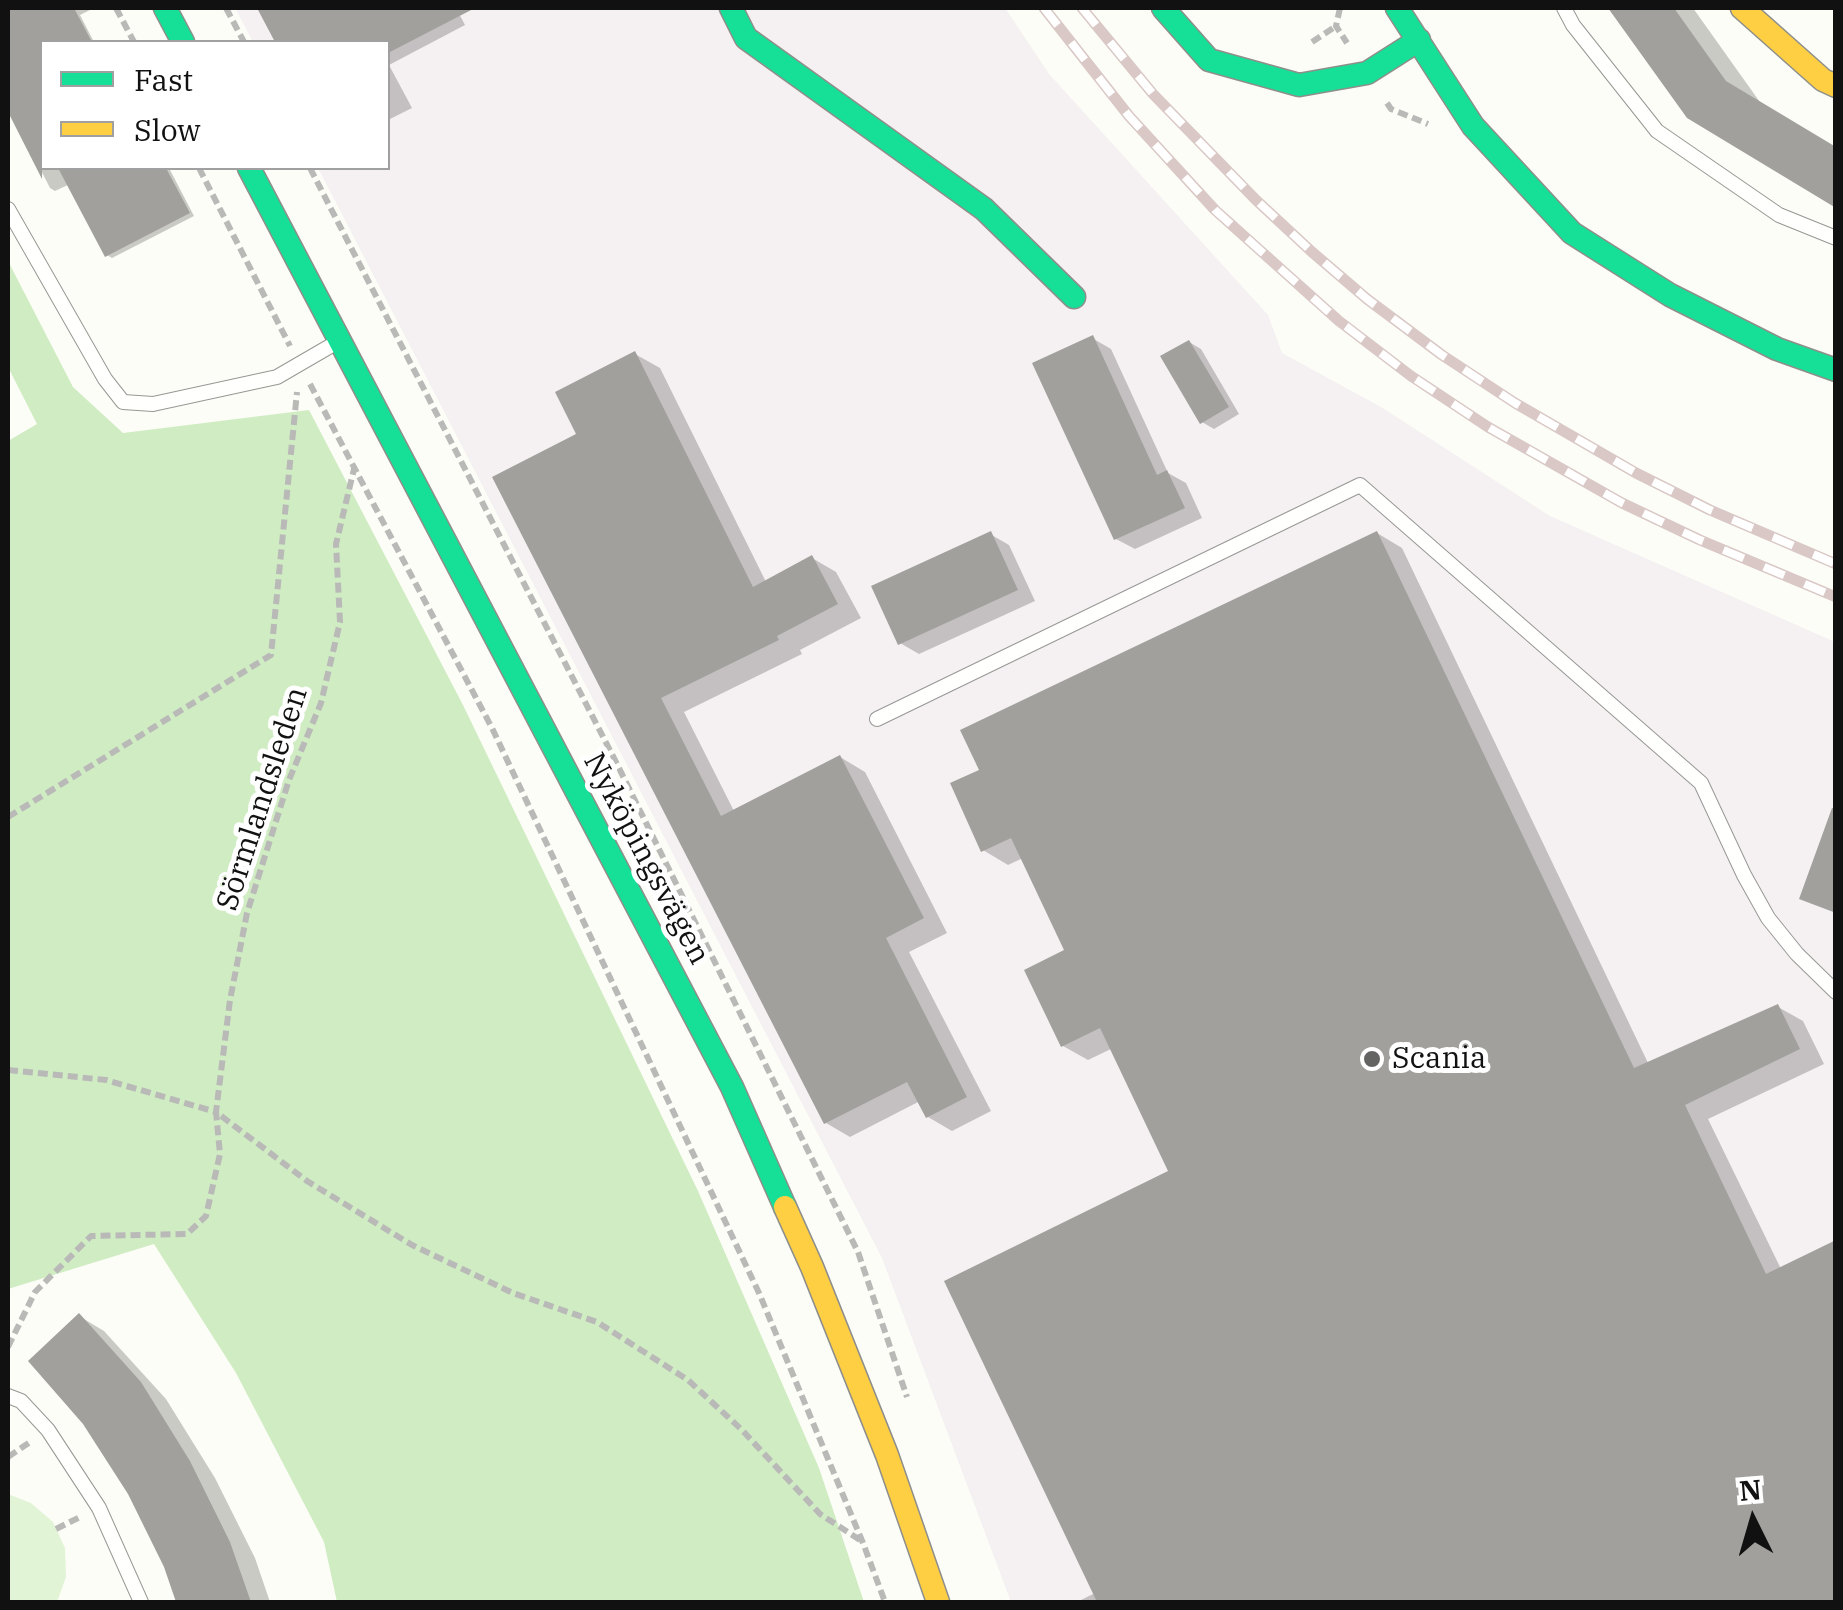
<!DOCTYPE html>
<meta charset="utf-8">
<style>
body{margin:0}
#map{position:relative;width:1843px;height:1610px;overflow:hidden;background:#fdfdf7;font-family:"IBM Plex Serif",serif}
canvas{display:block}
.frame{position:absolute;inset:0;border:10px solid #111;pointer-events:none}
.legend{position:absolute;left:40px;top:40px;width:350px;height:130px;box-sizing:border-box;background:#fff;border:2px solid #a0a0a0;margin:0;padding:12px 18px;list-style:none;font-size:30px;color:#111}
.legend li{display:flex;align-items:center;gap:20px;height:50px}
.legend b{width:50px;border:2px solid #a0a0a0}
.north{position:absolute;left:1703px;top:1470px;width:100px;height:100px;-webkit-text-stroke:8px #fff;paint-order:stroke;rotate:355deg;font-size:28px;font-weight:700;line-height:40px;text-align:center;color:#111}
.north::after{content:'';display:block;margin:auto;width:35px;height:45px;background:#111;clip-path:polygon(50% 0,100% 100%,50% 72%,0 100%)}
</style>
<div id="map">
<canvas width="1843" height="1610"></canvas>
<div class="frame"></div>
<ul class="legend">
<li><b style="height:12px;background:#16e098"></b>Fast</li>
<li><b style="height:12px;background:#ffcf43"></b>Slow</li>
</ul>
<div class="north">N</div>
</div>
<script>
const g = document.querySelector('canvas').getContext('2d');
g.lineJoin = 'round';
function fillPath(path, color) {
  g.fillStyle = color;
  g.fill(path, 'evenodd');
}
function toPath(rows) {
  const path = new Path2D();
  for (const r of rows) {
    path.moveTo(r[0], r[1]);
    for (let i = 2; i < r.length; i += 2) path.lineTo(r[i], r[i + 1]);
  }
  return path;
}
function trace(path, color, width, dash) {
  g.strokeStyle = color;
  g.lineWidth = width;
  g.lineCap = dash ? 'butt' : 'round';
  g.setLineDash(dash || []);
  g.stroke(path);
}
function label(font, color, halo, rows, align = 'center') {
  g.font = font + ' "IBM Plex Serif",serif';
  g.lineWidth = 10;
  g.setLineDash([]);
  g.textBaseline = 'middle';
  g.strokeStyle = halo;
  g.fillStyle = color;
  for (const [text, x, y, turn = 0] of rows) {
    g.save();
    g.translate(x, y);
    g.rotate((+turn || 0) * Math.PI / 180);
    g.textAlign = isNaN(turn) ? turn : align;
    if (halo) g.strokeText(text, 0, 0);
    g.fillText(text, 0, 0);
    g.restore();
  }
}
const industrial = toPath([
 [235,8,1005,8,1049,74,1268,315,1282,353,1381,407,1550,516,1835,642,1835,1602,1011,1602,882,1258,318,168,388,168,388,42,253,42]
]);
const green = toPath([
 [8,1494,31,1503,53,1522,65,1548,66,1577,57,1602,8,1602]
]);
const forest = toPath([
 [8,261,73,387,123,433,309,410,463,705,698,1191,819,1468,864,1602,337,1602,324,1542,236,1373,154,1244,8,1289,8,441,37,424,8,367]
]);
const shadow = toPath([
 [8,8,94,8,80,15,94,42,42,42,42,168,169,168,194,216,112,258,107,255,70,184,55,191,50,188,8,106],
 [259,8,456,8,465,25,389,65,412,108,388,120,388,42,277,42],
 [1612,8,1693,8,1762,105,1689,117],
 [1092,338,1111,349,1168,473,1186,483,1202,518,1135,549,1116,539],
 [1189,342,1201,349,1239,414,1214,429,1202,422],
 [635,354,660,368,766,582,812,558,836,572,861,618,800,650,802,654,684,712,734,811,840,757,865,772,947,933,909,952,991,1111,952,1131,928,1117,920,1101,850,1137,826,1123,496,478,579,435],
 [1377,533,1402,548,1649,1065,1778,1007,1803,1021,1824,1064,1708,1119,1781,1269,1836,1243,1836,1602,1077,1602,1095,1593,1172,1172,1113,1048,1088,1060,1063,1046,1067,951,1023,858,1008,865,983,850,982,771],
 [990,534,1009,545,1035,601,919,654,900,643],
 [79,1316,104,1331,166,1399,215,1478,255,1558,270,1602,179,1602]
]);
const building = toPath([
 [8,8,74,8,92,42,42,42,42,179,8,112],
 [257,8,475,8,388,53,388,42,275,42],
 [1608,8,1674,8,1726,81,1836,147,1836,208,1687,118],
 [58,168,166,168,190,213,105,257],
 [1093,335,1157,475,1167,470,1185,508,1114,540,1032,363],
 [1189,340,1229,407,1200,424,1160,356],
 [635,351,753,587,812,555,838,604,777,636,779,640,661,698,721,816,840,755,924,918,886,938,967,1097,926,1118,907,1082,824,1124,492,477,576,434,555,392],
 [991,531,1018,590,898,645,871,586],
 [1377,531,1634,1068,1778,1004,1800,1049,1685,1105,1766,1274,1836,1240,1836,1602,1097,1602,944,1281,1168,1171,1100,1028,1061,1047,1024,970,1064,950,1011,838,981,852,950,783,979,770,960,730],
 [1832,808,1836,809,1836,913,1799,899],
 [79,1313,141,1382,190,1461,230,1542,251,1602,176,1602,164,1567,128,1494,83,1424,28,1361]
]);
const path = toPath([
 [116,8,134,42],
 [226,8,244,42],
 [1340,8,1336,26,1347,43],
 [1312,42,1336,26],
 [1387,103,1391,109,1428,124],
 [199,168,290,346],
 [310,168,616,762,858,1252,907,1397],
 [310,384,492,728,759,1293,863,1543,885,1602],
 [8,817,271,655,297,392],
 [8,1070,106,1080,216,1112,230,1000,247,913,289,780,321,703,340,622,336,544,354,469],
 [8,1347,35,1292,91,1236,187,1234,206,1216,220,1154,216,1112,307,1181,412,1245,513,1293,597,1322,688,1380,742,1430,820,1514,863,1542],
 [8,1457,30,1442],
 [56,1529,80,1517]
]);
const lane = toPath([
 [1564,8,1573,25,1657,131,1779,215,1836,238],
 [8,209,105,379,123,402,153,404,277,377,339,341],
 [877,719,1360,485,1701,783,1744,875,1768,918,1797,954,1836,992],
 [8,1396,21,1401,48,1430,99,1508,141,1602]
]);
const fast = toPath([
 [165,8,183,42],
 [731,8,746,38,984,209,1074,297],
 [1163,8,1209,60,1299,85,1367,73,1419,40],
 [1397,8,1473,126,1572,233,1670,295,1777,349,1836,370],
 [249,168,732,1087,785,1207]
]);
const slow = toPath([
 [1742,8,1823,80,1836,86],
 [785,1207,812,1267,887,1455,938,1602]
]);
const rail = toPath([
 [1044,8,1129,116,1215,210,1339,321,1411,376,1488,427,1622,503,1700,540,1836,597],
 [1082,8,1153,94,1256,200,1312,252,1367,299,1442,355,1515,403,1636,473,1710,510,1836,564]
]);
const markers = [
 [1372,1059,10,"#646462"]
];
const streetNames = [
 ["Sörmlandsleden",263,799,-72],
 ["Nyköpingsvägen",646,859,62]
];
const poiNames = [
 ["Scania",1392,1059]
];
fillPath(industrial, '#f5f0f2');
fillPath(green, '#e2f4d6');
fillPath(forest, '#d0ecc3');
fillPath(shadow, '#0003');
fillPath(building, '#a1a09c');
trace(lane, '#979795', 16);
trace(fast, '#8e8e8b', 25);
trace(slow, '#8e8e8b', 25);
trace(path, '#b9b9b8', 6, [10, 5]);
trace(lane, '#fffffe', 14);
trace(fast, '#16e098', 22);
trace(slow, '#ffcf43', 22);
trace(rail, '#d9c8c5', 11);
trace(rail, '#fff', 8, [22]);
for (const [x, y, r, color] of markers) {
  const dot = new Path2D();
  dot.arc(x, y, r, 0, 2 * Math.PI);
  g.fillStyle = color;
  g.fill(dot);
  trace(dot, '#fff', 4);
}
label('30px', '#111', '#fff', streetNames);
label('30px', '#111', '#fff', poiNames, 'left');
</script>
